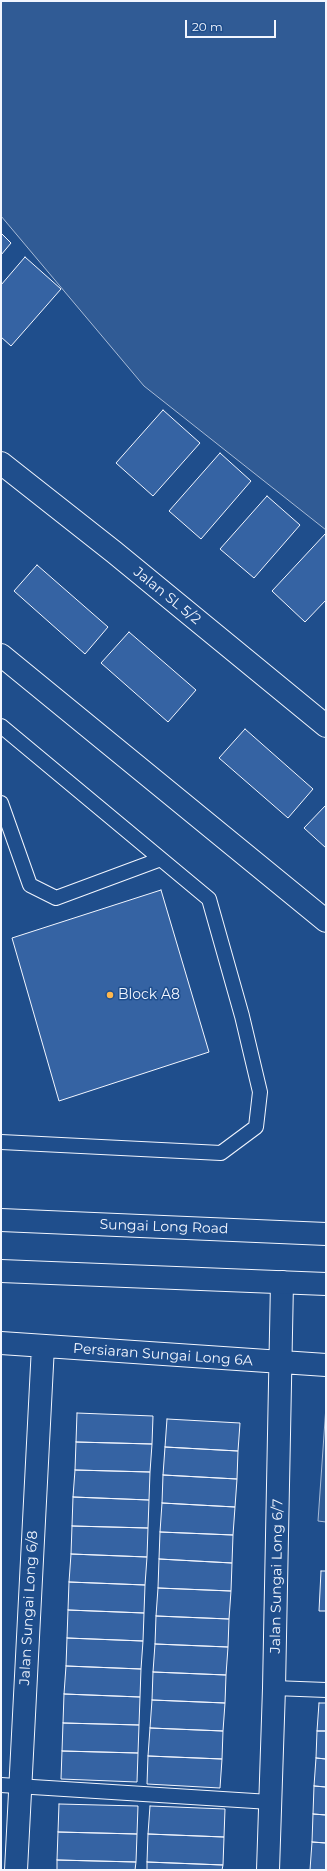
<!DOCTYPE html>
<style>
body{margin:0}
#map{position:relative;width:327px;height:1871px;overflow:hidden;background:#1f4e8c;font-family:Montserrat,sans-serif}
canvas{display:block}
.frame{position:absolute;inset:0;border:2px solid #f2f6ff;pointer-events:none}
.scale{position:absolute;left:185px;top:20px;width:91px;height:18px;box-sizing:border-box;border:2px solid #f2f6ff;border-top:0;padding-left:5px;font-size:12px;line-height:14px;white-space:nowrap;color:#f2f6ff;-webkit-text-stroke:3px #1f4e8c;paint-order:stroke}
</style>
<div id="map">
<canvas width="327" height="1871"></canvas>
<div class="frame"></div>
<div class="scale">20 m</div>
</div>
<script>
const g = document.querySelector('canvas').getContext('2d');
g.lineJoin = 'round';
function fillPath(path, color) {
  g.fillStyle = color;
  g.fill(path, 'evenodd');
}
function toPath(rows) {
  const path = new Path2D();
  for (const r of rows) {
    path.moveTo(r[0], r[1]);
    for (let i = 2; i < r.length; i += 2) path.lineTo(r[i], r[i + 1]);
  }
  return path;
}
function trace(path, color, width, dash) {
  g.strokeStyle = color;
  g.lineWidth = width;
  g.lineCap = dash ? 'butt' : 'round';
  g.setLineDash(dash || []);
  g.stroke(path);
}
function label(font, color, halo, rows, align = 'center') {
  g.font = font + ' Montserrat,sans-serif';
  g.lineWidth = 3;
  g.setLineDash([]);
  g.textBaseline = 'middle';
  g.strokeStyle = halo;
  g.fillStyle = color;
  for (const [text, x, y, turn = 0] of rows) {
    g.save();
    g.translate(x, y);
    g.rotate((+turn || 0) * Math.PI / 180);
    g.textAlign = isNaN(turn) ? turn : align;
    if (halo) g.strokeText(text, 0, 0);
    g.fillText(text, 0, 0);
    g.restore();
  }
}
const built = toPath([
 [1,1,326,1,326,530,144,386,1,216,1,1],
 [326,1406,326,1522,318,1521,326,1406]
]);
const building = toPath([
 [1,233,11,243,1,255,1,233],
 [25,257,61,289,11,346,1,337,1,285,25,257],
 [163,410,200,443,153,496,116,463,163,410],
 [220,453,251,481,201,539,169,511,220,453],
 [267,496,300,525,254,578,220,549,267,496],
 [326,533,326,600,305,622,272,591,326,533],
 [37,565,108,627,85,654,14,591,37,565],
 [129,632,196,690,168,722,101,663,129,632],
 [245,729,313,789,288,818,219,758,245,729],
 [326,805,326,848,304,828,326,805],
 [161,890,209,1052,59,1101,12,938,161,890],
 [77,1413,153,1416,152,1444,76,1442,77,1413],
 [167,1419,240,1423,238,1451,165,1447,167,1419],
 [76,1442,152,1444,150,1472,75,1470,76,1442],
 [165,1447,238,1451,237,1479,163,1475,165,1447],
 [75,1470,150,1472,149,1500,73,1497,75,1470],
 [163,1475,237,1479,235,1507,162,1503,163,1475],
 [73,1497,149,1500,148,1528,72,1526,73,1497],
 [162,1503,235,1507,233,1535,160,1532,162,1503],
 [72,1526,148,1528,147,1557,71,1554,72,1526],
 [160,1532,233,1535,232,1563,159,1559,160,1532],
 [71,1554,147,1557,145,1585,69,1582,71,1554],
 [159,1559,232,1563,231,1591,158,1588,159,1559],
 [321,1571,326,1571,326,1611,319,1611,321,1571],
 [69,1582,145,1585,144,1613,68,1610,69,1582],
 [158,1588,231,1591,229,1619,156,1616,158,1588],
 [68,1610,144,1613,143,1641,67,1638,68,1610],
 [156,1616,229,1619,228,1647,155,1644,156,1616],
 [67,1638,143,1641,141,1669,66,1666,67,1638],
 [155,1644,228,1647,226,1675,153,1672,155,1644],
 [66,1666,141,1669,140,1697,64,1694,66,1666],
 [153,1672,226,1675,225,1703,152,1700,153,1672],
 [64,1694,140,1697,139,1725,63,1723,64,1694],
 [152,1700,225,1703,223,1731,150,1728,152,1700],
 [319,1703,326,1703,326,1731,317,1731,319,1703],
 [63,1723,139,1725,138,1753,62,1751,63,1723],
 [150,1728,223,1731,222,1759,148,1756,150,1728],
 [317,1731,326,1731,326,1759,316,1758,317,1731],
 [62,1751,138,1753,137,1782,61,1779,62,1751],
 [148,1756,222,1759,220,1788,147,1784,148,1756],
 [316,1758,326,1759,326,1787,314,1786,316,1758],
 [314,1786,326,1787,326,1815,313,1814,314,1786],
 [59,1804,138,1806,137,1834,58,1832,59,1804],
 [150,1806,225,1809,224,1837,148,1834,150,1806],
 [313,1814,326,1815,326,1843,312,1842,313,1814],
 [58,1832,137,1834,136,1862,57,1860,58,1832],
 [148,1834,224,1837,223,1865,147,1862,148,1834],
 [312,1842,326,1843,326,1870,310,1870,312,1842],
 [57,1860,136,1862,135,1870,57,1870,57,1860],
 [147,1862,223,1865,222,1870,147,1870,147,1862]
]);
const service = toPath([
 [1,726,209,899,242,1016,260,1092,256,1127,221,1153,1,1142],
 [1,803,30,885,56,898,161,859],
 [274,1688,326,1690],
 [1,1785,270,1802]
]);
const minor = toPath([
 [1,463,114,552,326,726],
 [1,655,326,921],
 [1,1343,326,1365],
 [16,1870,43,1346],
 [268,1870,274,1688,282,1282]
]);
const tertiary = toPath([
 [1,1220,326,1234],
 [1,1271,326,1284]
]);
const markers = [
 [110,995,4,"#ffb74d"]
];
const streetNames = [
 ["Jalan SL 5/2",167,596,39],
 ["Sungai Long Road",164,1227,2],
 ["Persiaran Sungai Long 6A",163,1355,4],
 ["Jalan Sungai Long 6/7",277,1576,-89],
 ["Jalan Sungai Long 6/8",29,1608,-87]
];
const poiNames = [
 ["Block A8",118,995]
];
fillPath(built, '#305b95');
trace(built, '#a8bbd7', 1);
fillPath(building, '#3563a3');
trace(building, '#f2f6ff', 1);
trace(service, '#f2f6ff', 16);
trace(minor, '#f2f6ff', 24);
trace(tertiary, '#f2f6ff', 24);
trace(service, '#1f4e8c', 14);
trace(minor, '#1f4e8c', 22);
trace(tertiary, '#1f4e8c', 22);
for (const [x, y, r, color] of markers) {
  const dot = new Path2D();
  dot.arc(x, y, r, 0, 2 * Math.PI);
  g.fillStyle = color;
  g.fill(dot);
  trace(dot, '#1f4e8c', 1.5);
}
label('14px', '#f2f6ff', '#1f4e8c', streetNames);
label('14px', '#f2f6ff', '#1f4e8c', poiNames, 'left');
</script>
